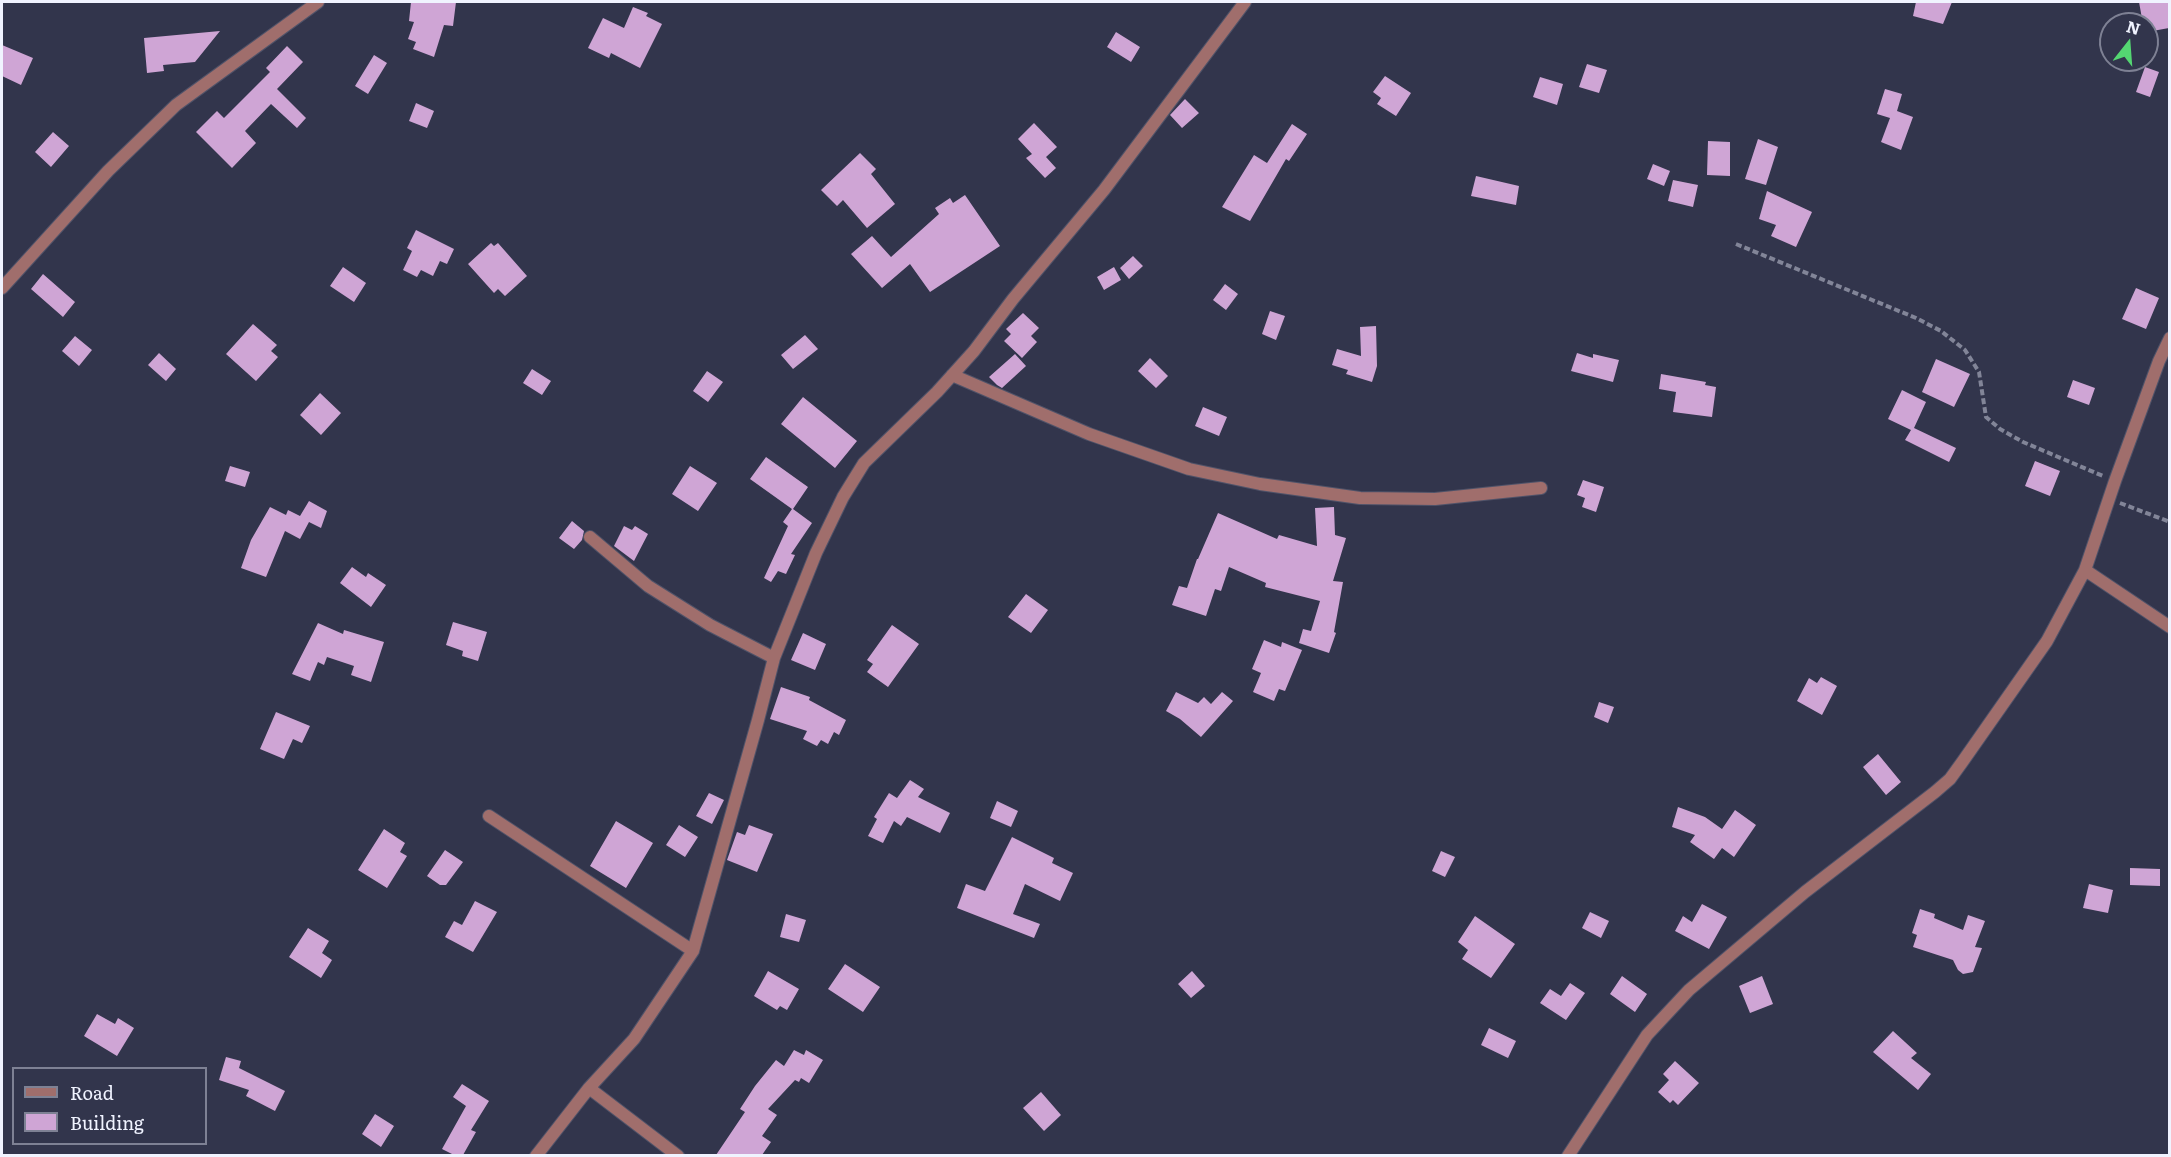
<!DOCTYPE html>
<style>
body{margin:0}
#map{position:relative;width:2171px;height:1157px;overflow:hidden;background:#32354c;font-family:Literata,serif}
canvas{display:block}
.frame{position:absolute;inset:0;border:3px solid #f0f3ff;pointer-events:none}
.legend{position:absolute;left:12px;top:1067px;width:195px;height:78px;box-sizing:border-box;background:#32354c;border:2px solid #7e8194;margin:0;padding:8px 10px;list-style:none;font-size:18px;color:#f0f3ff}
.legend li{display:flex;align-items:center;gap:12px;height:30px}
.legend b{width:30px;border:2px solid #7e8194}
.north{position:absolute;left:2099px;top:12px;width:60px;height:60px;box-sizing:border-box;background:#32354c;border:2px solid #7e8194;border-radius:50%;rotate:17deg;font-size:16px;font-weight:700;line-height:24px;text-align:center;color:#f0f3ff}
.north::after{content:'';display:block;margin:auto;width:21px;height:27px;background:#54d672;clip-path:polygon(50% 0,100% 100%,50% 72%,0 100%)}
</style>
<div id="map">
<canvas width="2171" height="1157"></canvas>
<div class="frame"></div>
<ul class="legend">
<li><b style="height:8px;background:#a06e6c"></b>Road</li>
<li><b style="height:16px;background:#cfa5d5"></b>Building</li>
</ul>
<div class="north">N</div>
</div>
<script>
const g = document.querySelector('canvas').getContext('2d');
g.lineJoin = 'round';
function fillPath(path, color) {
  g.fillStyle = color;
  g.fill(path, 'evenodd');
}
function toPath(rows) {
  const path = new Path2D();
  for (const r of rows) {
    path.moveTo(r[0], r[1]);
    for (let i = 2; i < r.length; i += 2) path.lineTo(r[i], r[i + 1]);
  }
  return path;
}
function trace(path, color, width, dash) {
  g.strokeStyle = color;
  g.lineWidth = width;
  g.lineCap = dash ? 'butt' : 'round';
  g.setLineDash(dash || []);
  g.stroke(path);
}
const building = toPath([
 [411,2,456,2,453,26,444,25,434,57,413,49,416,42,408,39,414,22,409,21],
 [1916,2,1952,2,1943,24,1913,16],
 [2139,2,2169,2,2169,28,2147,32,2147,24,2143,24],
 [633,7,648,13,646,16,662,24,640,68,611,53,609,58,588,48,603,18,624,28],
 [220,31,195,62,163,65,164,71,147,73,144,38],
 [1116,32,1140,47,1131,62,1107,47],
 [2,45,33,58,21,85,2,76],
 [287,46,303,62,277,89,306,118,297,128,271,104,245,131,256,143,232,168,196,132,217,111,224,118,270,72,266,68],
 [374,55,387,63,368,94,355,86],
 [1587,64,1607,70,1599,93,1579,87],
 [2145,67,2159,72,2150,97,2136,92],
 [1385,76,1411,93,1396,116,1377,104,1381,98,1373,92],
 [1540,77,1563,84,1557,105,1533,97],
 [1885,89,1902,94,1897,111,1913,117,1901,150,1881,142,1890,118,1877,114],
 [1185,99,1199,113,1182,128,1170,115],
 [416,103,434,111,427,128,409,121],
 [1034,123,1057,147,1046,157,1056,168,1045,178,1026,158,1032,154,1018,139],
 [1292,124,1307,134,1289,161,1286,159,1250,221,1222,207,1254,155,1267,163],
 [53,132,69,146,51,167,35,152],
 [1758,139,1778,147,1766,185,1745,179],
 [1708,141,1730,142,1730,176,1707,175],
 [860,153,876,169,871,174,895,204,867,228,843,200,837,206,821,190],
 [1653,164,1670,171,1664,186,1647,179],
 [1476,176,1519,186,1516,205,1471,196],
 [1673,180,1698,185,1693,207,1668,201],
 [1767,191,1812,212,1796,247,1771,236,1776,225,1759,219],
 [965,195,1000,246,930,292,910,264,882,288,851,254,872,236,891,257,939,214,935,208,950,198,953,203],
 [416,230,454,249,447,264,440,261,433,276,421,270,417,277,403,270,412,251,407,248],
 [491,243,494,246,498,243,527,276,505,296,498,289,494,293,468,264],
 [1133,256,1143,266,1129,279,1120,268],
 [343,267,366,283,354,302,330,286],
 [1114,267,1121,280,1104,290,1097,277],
 [43,274,75,302,63,317,31,289],
 [1225,284,1238,294,1226,310,1213,300],
 [2136,288,2159,298,2146,329,2122,319],
 [1270,311,1285,316,1276,340,1262,334],
 [1023,313,1039,328,1031,336,1037,342,1022,358,1004,341,1011,334,1006,329],
 [253,324,277,345,271,351,278,357,256,381,226,354],
 [1376,326,1377,366,1372,382,1346,374,1348,370,1332,365,1337,349,1361,356,1360,327],
 [805,335,818,349,793,369,781,355],
 [75,336,92,350,79,366,62,351],
 [159,353,176,369,166,381,148,365],
 [1577,353,1593,358,1593,354,1619,360,1613,382,1571,371],
 [1015,354,1026,366,1002,388,997,385,989,377],
 [1150,358,1168,376,1156,388,1138,371],
 [1936,359,1970,374,1954,407,1922,392],
 [532,369,551,381,542,395,523,383],
 [707,371,723,382,708,402,693,391],
 [1661,374,1706,382,1705,385,1716,387,1712,417,1673,412,1676,392,1659,389],
 [2073,380,2095,388,2089,405,2067,397],
 [1902,390,1926,402,1914,428,1956,448,1949,462,1905,440,1911,430,1888,419],
 [320,393,341,413,321,435,300,415],
 [803,397,857,441,835,468,781,424],
 [1203,407,1227,417,1219,436,1195,426],
 [766,457,808,487,793,509,812,523,791,554,795,555,786,574,778,571,771,582,764,578,788,526,783,522,792,509,750,479],
 [2035,461,2060,471,2050,496,2025,486],
 [230,466,250,472,245,487,225,481],
 [690,466,717,483,698,511,672,494],
 [1583,480,1604,487,1596,512,1582,507,1585,498,1577,495],
 [309,501,327,511,321,528,309,522,300,539,285,531,266,577,241,568,251,540,270,507,286,515,288,510,300,516],
 [1334,507,1335,535,1346,538,1333,581,1343,582,1334,632,1336,633,1329,653,1299,643,1303,629,1311,631,1320,601,1265,587,1266,583,1229,567,1221,591,1215,589,1206,616,1172,605,1179,586,1187,588,1197,559,1198,559,1218,513,1277,539,1279,535,1317,546,1315,508],
 [572,521,584,531,582,540,574,549,559,538],
 [624,526,632,530,635,526,648,534,634,561,614,546],
 [352,567,366,577,368,573,386,585,371,607,340,583],
 [1026,594,1048,610,1031,633,1008,617],
 [453,622,487,632,478,661,462,656,463,651,446,645],
 [318,623,343,634,344,630,384,642,371,682,351,675,354,666,327,657,324,665,318,662,310,681,292,674],
 [892,625,919,644,888,687,867,672,873,664,867,660],
 [803,633,826,644,815,670,791,660],
 [1264,640,1281,647,1282,642,1302,650,1285,691,1279,689,1274,701,1253,692,1261,673,1252,669],
 [1821,677,1837,686,1822,715,1797,701,1809,678,1817,683],
 [781,687,810,697,809,700,846,720,839,735,834,732,828,744,821,740,817,746,803,739,807,731,770,719],
 [1176,692,1198,703,1204,697,1211,704,1222,692,1233,701,1201,737,1180,719,1166,711],
 [1599,702,1614,707,1608,723,1594,717],
 [276,712,310,726,302,743,293,739,284,759,260,749],
 [1878,754,1901,782,1886,795,1863,767],
 [910,780,924,789,918,797,950,813,940,833,907,817,901,826,894,821,883,843,868,836,877,819,874,817,889,793,897,798],
 [709,793,724,800,712,824,696,816],
 [997,801,1018,811,1011,827,990,818],
 [1678,807,1705,817,1722,829,1735,810,1756,825,1734,857,1722,848,1714,859,1690,842,1695,835,1672,827],
 [616,821,653,843,626,888,590,866],
 [679,825,698,837,685,857,666,845],
 [749,825,773,834,757,872,727,860,737,832,745,835],
 [384,829,405,843,400,852,407,856,387,888,358,870],
 [1012,837,1054,858,1052,863,1073,873,1060,901,1025,884,1013,914,1040,924,1034,938,957,908,966,884,985,891],
 [445,850,463,862,446,885,440,885,427,876],
 [1441,851,1455,857,1445,877,1432,871],
 [2130,868,2160,869,2160,886,2130,885],
 [2089,884,2113,890,2108,913,2083,908],
 [475,901,497,912,473,952,445,937,454,921,462,925],
 [1702,904,1727,917,1709,949,1675,931,1683,916,1692,922],
 [1920,909,1935,914,1934,918,1963,930,1968,915,1985,921,1975,947,1982,948,1973,972,1963,974,1958,970,1953,960,1913,947,1917,935,1912,933],
 [1590,912,1609,921,1601,938,1582,928],
 [786,914,806,920,799,942,780,937],
 [1475,916,1515,944,1491,978,1462,959,1468,950,1458,942],
 [308,928,329,941,322,953,332,960,321,978,289,957],
 [845,964,880,987,863,1012,828,989],
 [768,971,799,989,787,1010,780,1006,777,1010,754,996],
 [1192,971,1205,986,1191,998,1178,984],
 [1622,976,1647,994,1635,1012,1610,994],
 [1762,976,1773,1004,1750,1013,1739,986],
 [1570,983,1585,993,1566,1020,1540,1003,1550,989,1561,996],
 [97,1014,115,1024,118,1018,134,1028,117,1056,84,1036],
 [1489,1028,1516,1041,1508,1058,1481,1045],
 [1893,1031,1917,1053,1911,1058,1931,1074,1918,1090,1873,1052],
 [794,1050,804,1055,806,1050,823,1060,809,1083,801,1078,799,1082,795,1080,768,1109,777,1115,762,1136,771,1142,762,1155,716,1155,745,1112,740,1109,755,1086,776,1060,784,1066],
 [226,1057,241,1061,239,1068,285,1091,275,1111,246,1096,249,1090,219,1080],
 [1675,1061,1699,1083,1678,1105,1673,1100,1670,1103,1658,1092,1669,1080,1663,1074],
 [462,1084,489,1101,471,1130,476,1132,463,1155,454,1155,442,1149,466,1106,453,1097],
 [1041,1092,1061,1115,1044,1131,1023,1108],
 [375,1114,394,1126,381,1147,362,1134]
]);
const path = toPath([
 [1736,244,1916,318,1941,331,1965,350,1979,372,1986,417,2000,429,2023,442,2103,476],
 [2120,503,2170,522]
]);
const minor = toPath([
 [2,288,108,171,176,105,318,2],
 [952,375,1089,434,1189,469,1260,484,1360,498,1435,499,1541,488],
 [590,537,648,586,710,625,774,658],
 [2085,570,2170,627],
 [489,816,693,951],
 [589,1088,678,1156],
 [536,1156,589,1088,634,1039,693,951,758,720,774,658,816,553,843,497,864,463,937,392,974,351,1013,299,1104,190,1245,2],
 [1568,1156,1647,1035,1689,990,1805,892,1935,792,1950,779,1963,761,2047,641,2085,570,2115,481,2159,361,2170,338]
]);
fillPath(building, '#cfa5d5');
trace(minor, '#505369', 14);
trace(path, '#828598', 4, [6, 3]);
trace(minor, '#a06e6c', 12);
</script>
